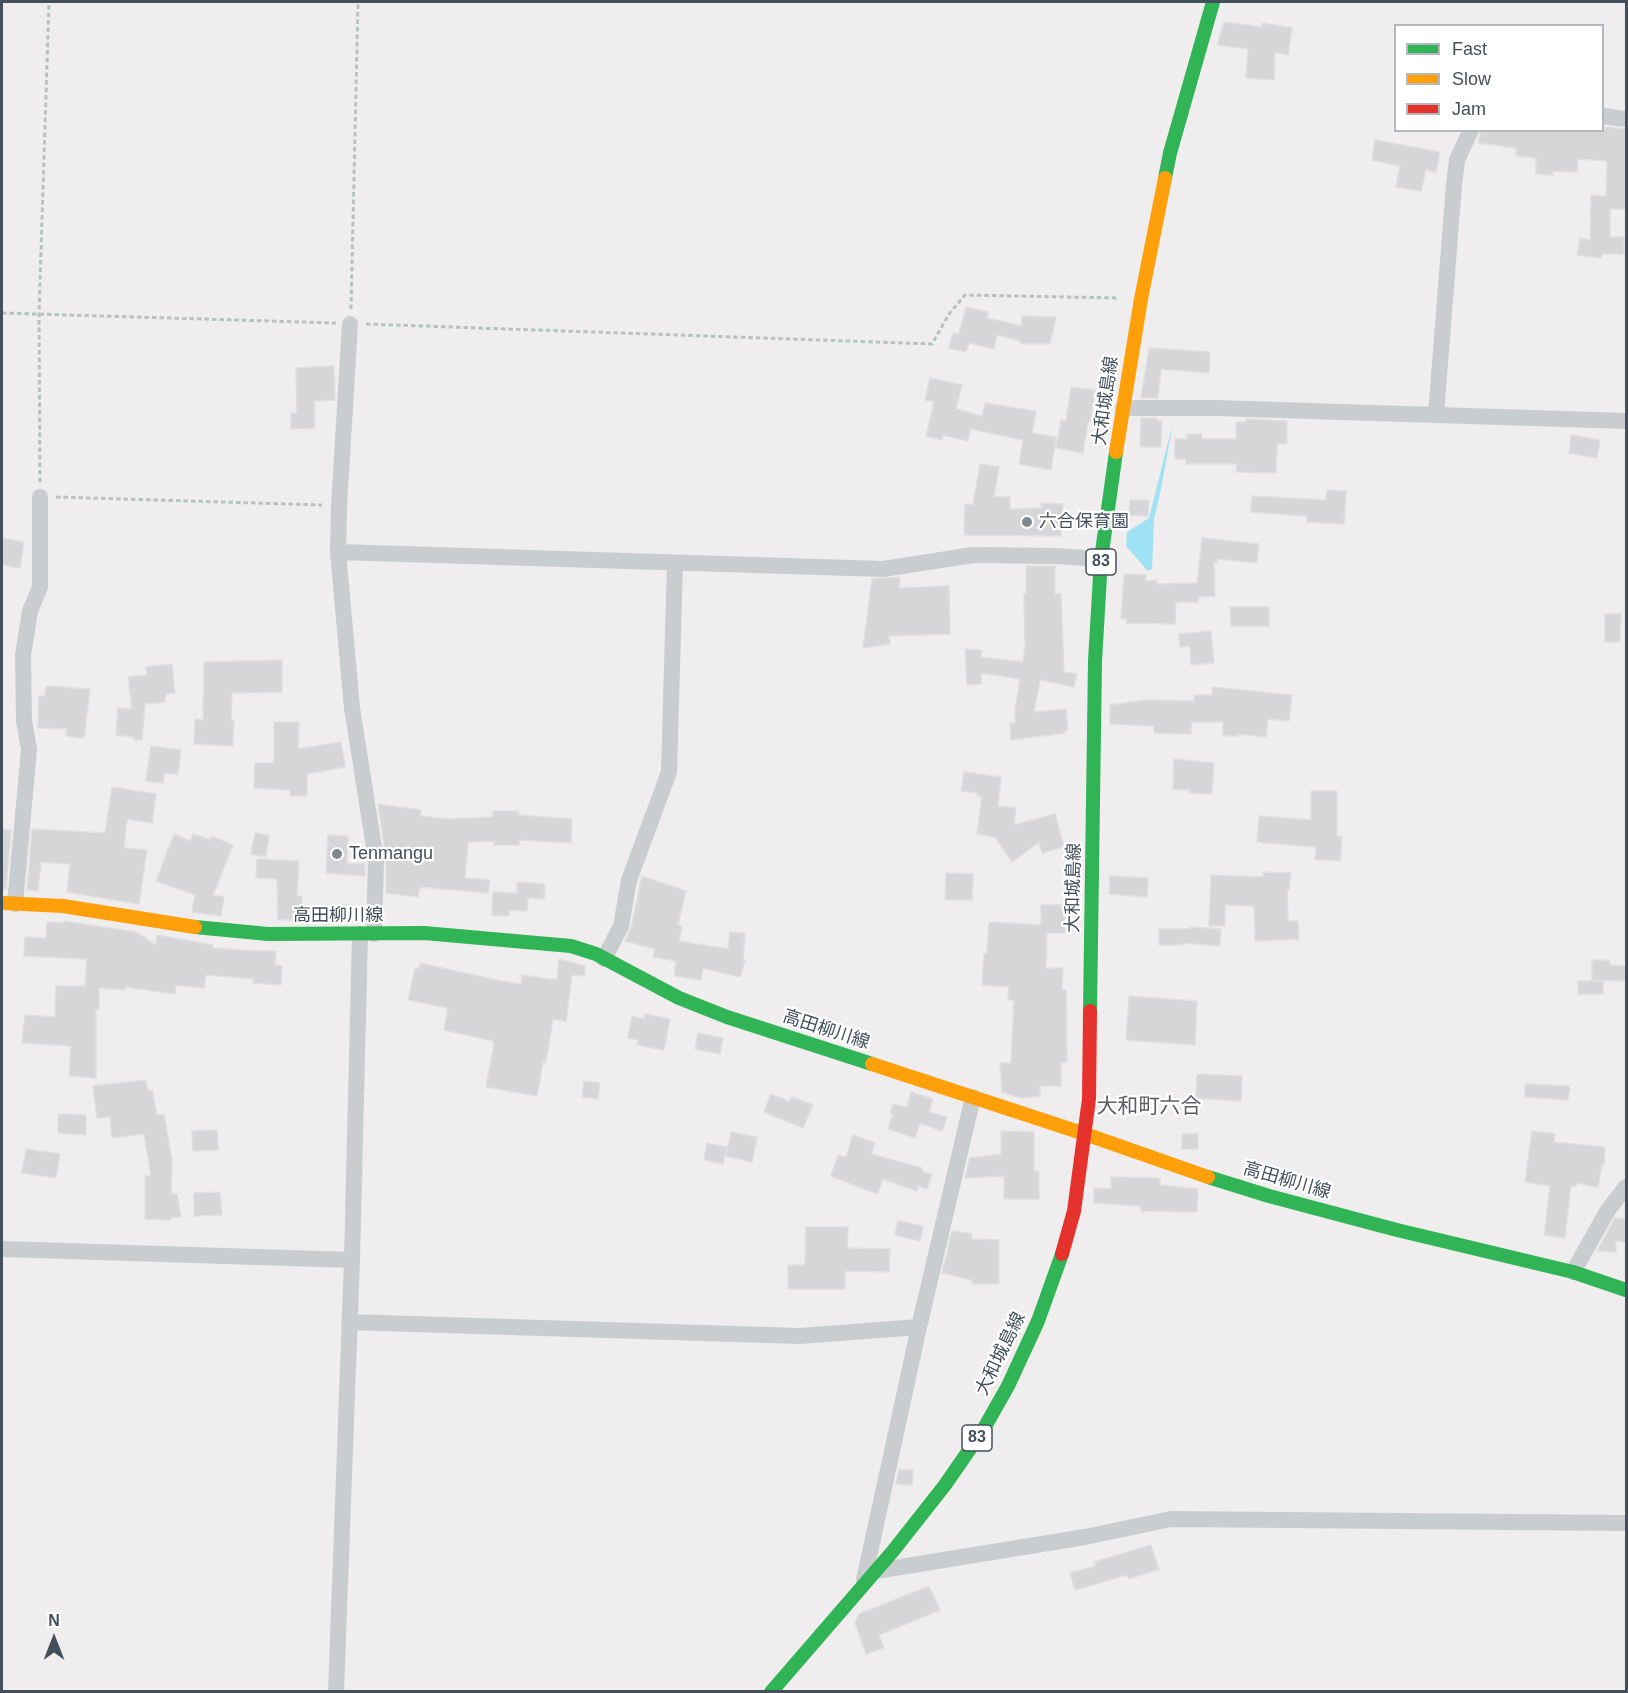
<!DOCTYPE html>
<meta charset="utf-8">
<style>
body{margin:0}
#map{position:relative;width:1628px;height:1693px;overflow:hidden;background:#efeded;font-family:Arial,sans-serif}
canvas{display:block}
.frame{position:absolute;inset:0;border:3px solid #43505c;pointer-events:none}
.legend{position:absolute;left:1394px;top:24px;width:210px;height:108px;box-sizing:border-box;background:#fff;border:2px solid #b4b9be;margin:0;padding:8px 10px;list-style:none;font-size:18px;color:#43505c}
.legend li{display:flex;align-items:center;gap:12px;height:30px}
.legend b{width:30px;border:2px solid #b4b9be}
.north{position:absolute;left:24px;top:1609px;width:60px;height:60px;-webkit-text-stroke:4px #fff;paint-order:stroke;rotate:0deg;font-size:16px;font-weight:700;line-height:24px;text-align:center;color:#43505c}
.north::after{content:'';display:block;margin:auto;width:21px;height:27px;background:#43505c;clip-path:polygon(50% 0,100% 100%,50% 72%,0 100%)}
</style>
<div id="map">
<canvas width="1628" height="1693"></canvas>
<div class="frame"></div>
<ul class="legend">
<li><b style="height:8px;background:#30b455"></b>Fast</li>
<li><b style="height:8px;background:#ff9f0a"></b>Slow</li>
<li><b style="height:8px;background:#e5322d"></b>Jam</li>
</ul>
<div class="north">N</div>
</div>
<script>
const g = document.querySelector('canvas').getContext('2d');
g.lineJoin = 'round';
function fillPath(path, color) {
  g.fillStyle = color;
  g.fill(path, 'evenodd');
}
function toPath(rows) {
  const path = new Path2D();
  for (const r of rows) {
    path.moveTo(r[0], r[1]);
    for (let i = 2; i < r.length; i += 2) path.lineTo(r[i], r[i + 1]);
  }
  return path;
}
function trace(path, color, width, dash) {
  g.strokeStyle = color;
  g.lineWidth = width;
  g.lineCap = dash ? 'butt' : 'round';
  g.setLineDash(dash || []);
  g.stroke(path);
}
function label(font, color, halo, rows, align = 'center') {
  g.font = font + ' Arial,"Noto Sans JP",sans-serif';
  g.lineWidth = 4.5;
  g.setLineDash([]);
  g.textBaseline = 'middle';
  g.strokeStyle = halo;
  g.fillStyle = color;
  for (const [text, x, y, turn = 0] of rows) {
    g.save();
    g.translate(x, y);
    g.rotate((+turn || 0) * Math.PI / 180);
    g.textAlign = isNaN(turn) ? turn : align;
    if (halo) g.strokeText(text, 0, 0);
    g.fillText(text, 0, 0);
    g.restore();
  }
}
const water = toPath([
 [1173,423,1161,489,1154,519,1152,569,1148,571,1126,546,1127,532,1149,518]
]);
const building = toPath([
 [1224,22,1262,27,1263,23,1292,28,1288,55,1275,52,1274,80,1246,78,1248,49,1217,45,1224,22],
 [1604,127,1626,129,1626,209,1610,209,1610,237,1624,237,1624,254,1602,254,1601,258,1577,255,1580,238,1590,240,1591,195,1606,196,1607,161,1578,159,1577,172,1553,171,1553,175,1536,174,1536,158,1516,156,1516,148,1478,143,1481,130,1604,130,1604,127],
 [1375,140,1440,152,1436,172,1426,170,1421,191,1396,187,1400,166,1372,160,1375,140],
 [966,307,988,312,987,318,1022,326,1022,316,1056,317,1050,344,1021,344,1021,341,997,335,994,349,969,343,966,352,949,348,953,333,959,334,966,307],
 [1149,348,1210,352,1209,373,1161,369,1158,398,1141,398,1149,348],
 [334,366,335,400,314,401,315,428,291,429,291,413,297,413,296,368,334,366],
 [930,378,962,385,956,409,982,416,985,403,1036,411,1032,433,1056,437,1051,470,1019,464,1023,440,970,429,968,441,943,435,942,440,926,436,934,402,925,400,930,378],
 [1071,387,1095,390,1090,422,1088,422,1083,453,1056,448,1061,420,1066,421,1071,387],
 [1141,418,1157,418,1157,421,1162,421,1161,447,1140,447,1141,418],
 [1246,419,1287,421,1287,444,1277,444,1276,473,1236,472,1237,464,1186,464,1186,459,1175,459,1175,439,1187,439,1187,434,1202,434,1202,439,1236,439,1236,422,1246,422,1246,419],
 [1571,435,1600,440,1597,458,1569,453,1571,435],
 [980,464,999,467,994,497,1010,497,1010,509,1041,508,1041,503,1063,504,1061,536,964,535,965,504,973,505,980,464],
 [1327,490,1346,491,1344,524,1307,522,1307,516,1251,512,1252,496,1326,500,1327,490],
 [1130,500,1149,500,1148,516,1129,515,1130,500],
 [2,538,24,542,20,568,2,565,2,538],
 [1202,538,1259,544,1257,563,1217,559,1217,563,1214,562,1215,596,1198,597,1198,602,1176,602,1175,624,1126,623,1127,619,1121,619,1124,574,1146,575,1146,581,1157,580,1157,584,1197,583,1202,538],
 [1026,566,1055,566,1055,594,1061,594,1064,672,1077,674,1074,687,1040,680,1034,712,1066,709,1068,730,1064,730,1065,733,1011,740,1010,724,1015,723,1015,712,1020,679,981,673,981,684,967,685,965,649,982,650,981,657,1023,662,1025,646,1024,594,1026,594,1026,566],
 [900,577,899,588,949,586,950,634,889,636,890,644,863,648,872,579,900,577],
 [1230,607,1269,607,1269,626,1231,626,1230,607],
 [1605,614,1621,614,1620,642,1605,642,1605,614],
 [1211,631,1214,663,1191,665,1190,646,1180,647,1179,634,1211,631],
 [282,660,282,692,232,693,231,721,234,721,233,746,194,744,195,719,203,720,204,662,282,660],
 [172,664,175,693,166,694,165,702,145,704,142,740,135,740,134,737,116,735,118,708,132,709,128,677,147,675,146,667,172,664],
 [46,686,90,689,84,738,66,736,67,729,38,728,39,696,45,696,46,686],
 [1212,687,1292,695,1289,721,1268,719,1266,737,1238,734,1238,736,1223,736,1223,722,1191,722,1191,734,1154,733,1154,726,1110,724,1110,705,1147,700,1194,701,1194,695,1212,695,1212,687],
 [274,722,299,722,298,749,341,742,345,767,307,774,307,796,290,796,290,790,254,788,255,763,274,763,274,722],
 [151,746,181,750,178,774,165,773,163,783,146,781,151,746],
 [1174,759,1214,763,1212,794,1189,793,1190,790,1173,789,1174,759],
 [964,772,1001,777,998,806,1016,808,1014,825,1055,814,1064,847,1042,853,1039,842,1012,862,995,837,977,834,982,796,977,796,978,793,961,791,964,772],
 [112,787,156,794,152,823,127,819,124,848,147,850,139,904,67,892,70,864,41,862,38,891,27,890,32,829,105,833,112,787],
 [1311,791,1337,791,1337,836,1342,837,1340,861,1315,859,1316,847,1257,842,1259,816,1311,820,1311,791],
 [378,804,421,810,420,816,448,819,493,817,493,811,518,811,519,815,572,819,571,843,519,840,520,845,494,845,494,841,468,842,465,878,490,880,488,893,420,887,418,897,386,893,386,859,378,804],
 [2,829,11,830,6,889,2,889,2,829],
 [255,833,269,835,266,857,251,854,255,833],
 [174,834,190,841,193,834,211,840,212,836,233,845,213,895,224,897,221,916,192,912,195,895,156,881,174,834],
 [328,835,348,836,347,864,365,863,365,876,326,873,328,835],
 [257,859,299,861,297,896,302,896,302,920,278,920,277,879,256,878,257,859],
 [1263,872,1291,873,1289,890,1287,890,1288,921,1298,921,1299,939,1255,941,1254,906,1225,905,1225,926,1209,926,1211,875,1263,877,1263,872],
 [946,873,973,874,972,900,945,900,946,873],
 [642,876,686,891,678,925,682,926,679,941,728,949,730,932,745,933,743,960,745,960,740,977,703,968,701,980,674,976,676,961,653,957,655,949,625,941,631,928,642,876],
 [1110,876,1148,878,1147,897,1109,894,1110,876],
 [517,882,545,884,544,899,528,898,527,911,509,910,509,916,492,915,493,892,517,893,517,882],
 [337,905,352,905,352,918,337,918,337,905],
 [1041,905,1064,905,1065,933,1047,933,1046,968,1063,968,1062,989,1066,990,1067,1062,1061,1062,1061,1086,1040,1086,1040,1096,1021,1098,1002,1092,1000,1063,1011,1063,1014,1000,1008,1000,1009,987,982,985,984,954,987,954,989,922,1041,925,1041,905],
 [64,921,136,932,156,945,157,935,213,945,213,948,253,951,276,951,275,965,282,966,281,985,253,983,254,979,206,975,204,988,176,985,175,994,125,987,125,990,99,988,99,1010,96,1010,96,1078,69,1076,71,1046,22,1043,25,1015,55,1017,56,986,85,986,87,959,24,956,25,937,46,938,47,922,64,923,64,921],
 [1190,927,1221,929,1220,946,1183,943,1183,945,1159,945,1159,929,1190,929,1190,927],
 [559,959,585,966,584,976,572,975,566,1021,553,1019,546,1062,543,1062,537,1096,486,1087,494,1044,493,1043,493,1041,444,1030,448,1008,408,1000,415,968,419,969,420,963,501,981,521,984,522,975,557,980,559,959],
 [1592,960,1609,960,1610,965,1626,966,1626,981,1592,980,1592,960],
 [1578,981,1603,981,1603,994,1578,994,1578,981],
 [1129,996,1197,1001,1195,1045,1126,1040,1129,996],
 [645,1014,670,1019,664,1050,637,1045,638,1040,628,1038,632,1016,644,1019,645,1014],
 [698,1033,723,1038,720,1054,695,1049,698,1033],
 [1197,1074,1242,1076,1241,1101,1196,1098,1197,1074],
 [146,1080,148,1091,152,1090,157,1115,164,1114,172,1161,171,1194,177,1194,181,1217,171,1217,171,1220,145,1219,145,1176,151,1176,144,1134,112,1138,110,1117,97,1118,93,1086,146,1080],
 [584,1081,600,1083,598,1099,582,1097,584,1081],
 [1525,1084,1570,1086,1568,1100,1525,1097,1525,1084],
 [911,1092,933,1099,929,1112,947,1117,942,1131,920,1123,915,1138,888,1129,893,1114,890,1113,893,1104,907,1107,911,1092],
 [771,1094,789,1101,792,1097,813,1105,803,1128,764,1112,771,1094],
 [58,1114,86,1115,86,1135,58,1133,58,1114],
 [217,1130,218,1150,193,1151,192,1131,217,1130],
 [1001,1131,1034,1132,1034,1171,1039,1171,1039,1199,1004,1199,1004,1176,965,1178,970,1158,1001,1154,1001,1131],
 [1532,1131,1555,1134,1554,1142,1605,1147,1604,1165,1602,1165,1598,1187,1576,1183,1576,1187,1571,1186,1565,1238,1544,1235,1550,1186,1525,1182,1532,1131],
 [731,1132,757,1137,752,1162,726,1156,731,1132],
 [1182,1134,1198,1134,1198,1149,1182,1149,1182,1134],
 [853,1135,875,1143,871,1154,922,1168,923,1172,932,1174,927,1189,918,1186,917,1191,883,1179,877,1194,831,1176,838,1155,846,1157,853,1135],
 [707,1143,727,1147,723,1164,704,1160,707,1143],
 [26,1149,60,1154,56,1178,22,1173,26,1149],
 [1111,1177,1160,1178,1160,1185,1198,1189,1197,1212,1141,1211,1141,1206,1094,1203,1094,1188,1111,1189,1111,1177],
 [220,1192,222,1215,194,1216,194,1193,220,1192],
 [1615,1218,1626,1219,1626,1242,1616,1241,1616,1252,1597,1251,1615,1218],
 [898,1221,923,1226,920,1241,895,1235,898,1221],
 [806,1227,848,1227,847,1248,890,1249,889,1272,845,1271,845,1289,788,1289,788,1265,805,1265,806,1227],
 [952,1231,972,1234,971,1239,999,1240,999,1284,972,1284,972,1280,942,1273,952,1231],
 [899,1470,913,1470,912,1485,896,1484,899,1470],
 [1151,1545,1159,1569,1129,1579,1127,1575,1075,1590,1070,1573,1096,1566,1094,1562,1151,1545],
 [929,1586,940,1610,879,1635,884,1648,866,1654,855,1623,859,1614,929,1586]
]);
const path = toPath([
 [351,309,358,2],
 [2,313,336,323],
 [366,324,932,344,949,314,965,295,1119,298],
 [40,482,39,314,49,2],
 [56,497,322,505]
]);
const street = toPath([
 [1602,116,1626,119],
 [350,324,339,506,338,552,352,708,376,860,374,934],
 [1123,408,1216,408,1626,421],
 [1436,414,1454,185,1457,160,1471,130],
 [338,552,883,569,973,555,1056,556,1101,559],
 [15,904,29,749,24,721,23,655,30,611,40,587,40,497],
 [604,959,621,926,629,880,669,772,675,563],
 [2,1249,352,1260],
 [1573,1272,1608,1210,1626,1187],
 [349,1322,800,1336,919,1327],
 [876,1571,1085,1537,1171,1519,1626,1523],
 [864,1580,919,1327,973,1097],
 [336,1692,352,1260,360,934]
]);
const fast = toPath([
 [1165,178,1170,153,1213,2],
 [195,927,268,934,424,933,571,946,596,954,679,998,727,1017,872,1064],
 [1090,1011,1095,661,1101,559,1116,452],
 [1208,1177,1269,1196,1397,1230,1573,1272,1626,1290],
 [771,1692,893,1551,945,1485,983,1430,1008,1386,1038,1321,1062,1254]
]);
const slow = toPath([
 [1116,452,1141,299,1165,178],
 [2,903,63,906,195,927],
 [872,1064,1085,1134,1208,1177]
]);
const jam = toPath([
 [1062,1254,1074,1211,1089,1099,1090,1011]
]);
const markers = [
 [1027,522,6,"#7f878f"],
 [337,854,6,"#7f878f"]
];
const shields = [
 [1101,562,30],
 [977,1438,30]
];
const shieldNames = [
 ["83",1101,562],
 ["83",977,1438]
];
const streetNames = [
 ["大和城島線",1106,401,-82],
 ["大和城島線",1074,888,-89],
 ["高田柳川線",338,916],
 ["高田柳川線",826,1030,18],
 ["高田柳川線",1287,1181,16],
 ["大和城島線",1001,1354,-64]
];
const poiNames = [
 ["六合保育園",1039,522],
 ["Tenmangu",349,854]
];
const quarterNames = [
 ["大和町六合",1149,1107]
];
fillPath(water, '#9fe2f3');
fillPath(building, '#d6d5d7');
trace(building, '#e0dfe0', 1.5);
trace(path, '#b5c3bf', 3, [4.5, 3]);
trace(street, '#c9cdcf', 16);
trace(fast, '#30b455', 14);
trace(slow, '#ff9f0a', 14);
trace(jam, '#e5322d', 14);
for (const [x, y, r, color] of markers) {
  const dot = new Path2D();
  dot.arc(x, y, r, 0, 2 * Math.PI);
  g.fillStyle = color;
  g.fill(dot);
  trace(dot, '#fff', 2);
}
for (const [x, y, w] of shields) {
  const box = new Path2D();
  box.roundRect(x - w / 2, y - 13, w, 26, 4.5);
  g.fillStyle = '#fff';
  g.fill(box);
  trace(box, '#43505c', 1.5);
}
label('bold 16px', '#43505c', null, shieldNames);
label('18px', '#43505c', '#fff', streetNames);
label('18px', '#43505c', '#fff', poiNames, 'left');
label('21px', '#595d62', '#fff', quarterNames);
</script>
